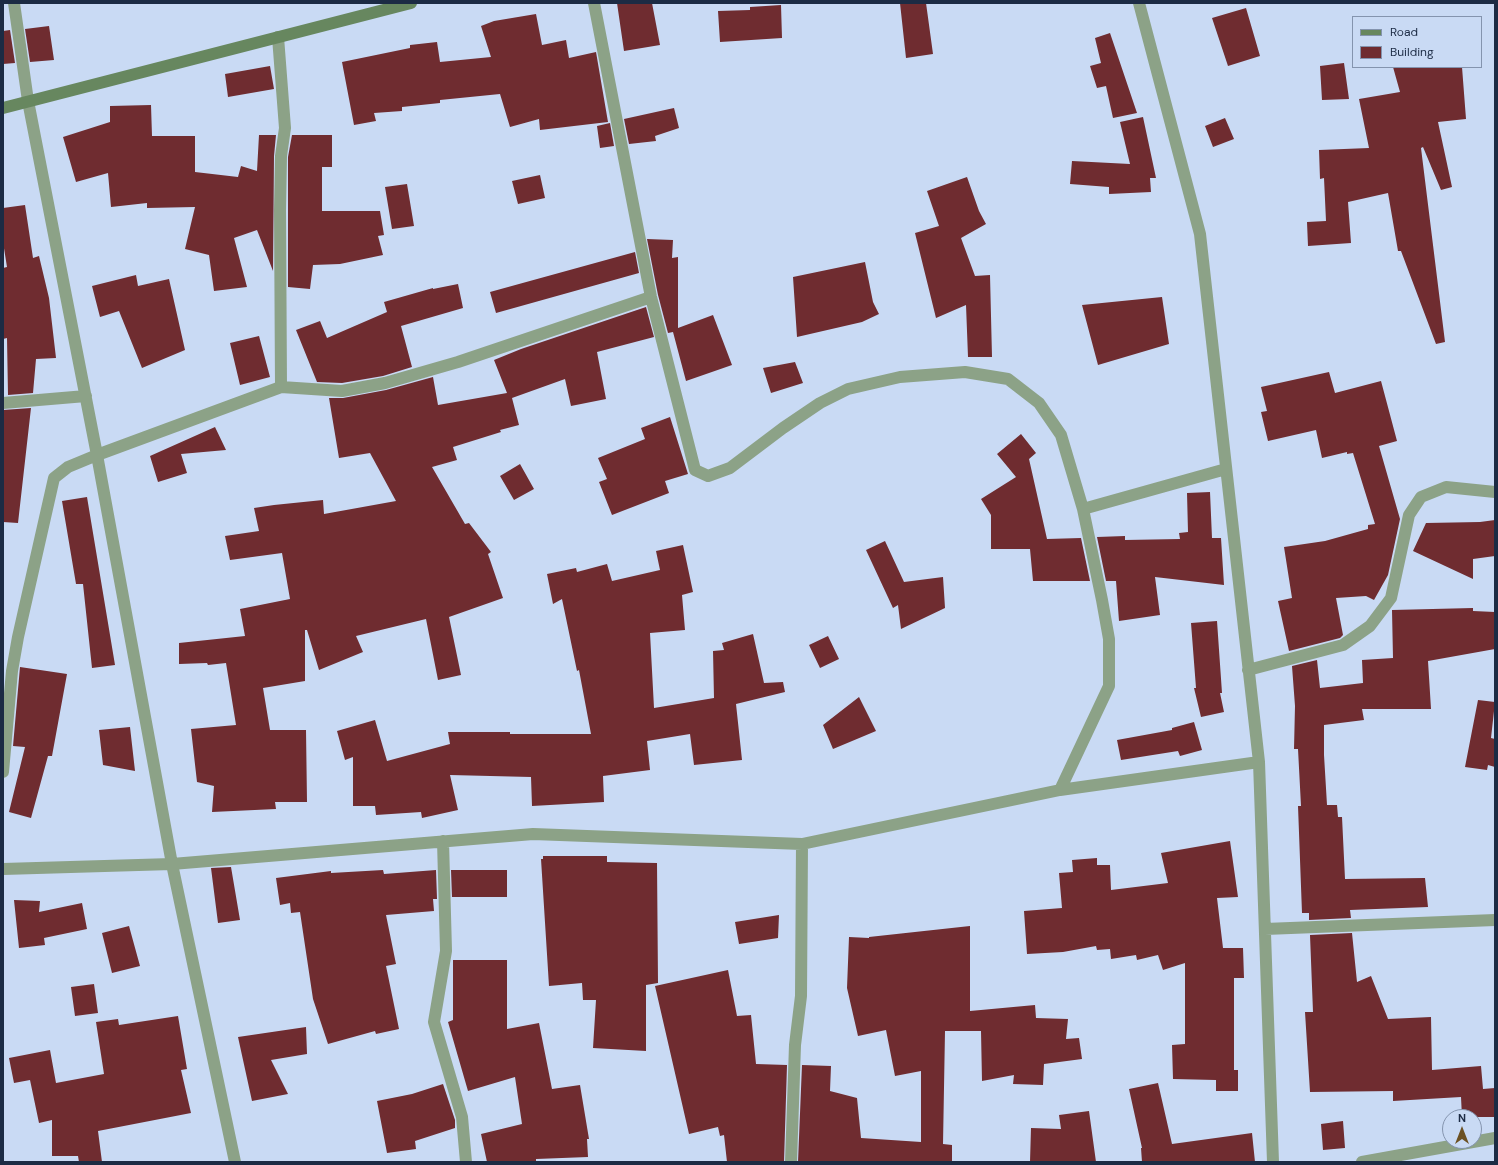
<!DOCTYPE html>
<style>
body{margin:0}
#map{position:relative;width:1498px;height:1165px;overflow:hidden;background:#c9daf4;font-family:"DM Sans",sans-serif}
canvas{display:block}
.frame{position:absolute;inset:0;border:4px solid #1c2b44;pointer-events:none}
.legend{position:absolute;left:1352px;top:16px;width:130px;height:52px;box-sizing:border-box;background:#c9daf4;border:1px solid #8494ae;margin:0;padding:5px 7px;list-style:none;font-size:12px;color:#1c2b44}
.legend li{display:flex;align-items:center;gap:8px;height:20px}
.legend b{width:20px;border:1px solid #8494ae}
.north{position:absolute;left:1442px;top:1109px;width:40px;height:40px;box-sizing:border-box;background:#c9daf4;border:1px solid #8494ae;border-radius:50%;rotate:0deg;font-size:11px;font-weight:700;line-height:16px;text-align:center;color:#1c2b44}
.north::after{content:'';display:block;margin:auto;width:14px;height:18px;background:#6c5123;clip-path:polygon(50% 0,100% 100%,50% 72%,0 100%)}
</style>
<div id="map">
<canvas width="1498" height="1165"></canvas>
<div class="frame"></div>
<ul class="legend">
<li><b style="height:5px;background:#67875f"></b>Road</li>
<li><b style="height:11px;background:#6f2c30"></b>Building</li>
</ul>
<div class="north">N</div>
</div>
<script>
const g = document.querySelector('canvas').getContext('2d');
g.lineJoin = 'round';
function fillPath(path, color) {
  g.fillStyle = color;
  g.fill(path, 'evenodd');
}
function toPath(rows) {
  const path = new Path2D();
  for (const r of rows) {
    path.moveTo(r[0], r[1]);
    for (let i = 2; i < r.length; i += 2) path.lineTo(r[i], r[i + 1]);
  }
  return path;
}
function trace(path, color, width, dash) {
  g.strokeStyle = color;
  g.lineWidth = width;
  g.lineCap = dash ? 'butt' : 'round';
  g.setLineDash(dash || []);
  g.stroke(path);
}
const building = toPath([
 [617,3,652,3,660,45,624,51],
 [900,3,926,3,933,54,906,58],
 [781,5,782,38,720,42,718,11,750,10,750,7],
 [1246,8,1260,56,1228,66,1212,18],
 [536,14,542,45,566,40,569,58,596,52,608,122,540,130,539,119,510,127,500,94,440,100,440,103,402,107,402,111,374,113,376,121,354,125,342,62,410,48,410,45,437,42,440,62,491,57,481,26,494,21],
 [49,26,54,60,30,62,25,29],
 [10,30,15,63,3,64,3,31],
 [1110,33,1137,113,1113,118,1106,86,1097,88,1090,66,1101,63,1095,38],
 [1344,63,1349,99,1322,100,1320,66],
 [270,66,274,89,228,97,225,74],
 [1393,67,1462,67,1466,119,1438,122,1452,187,1441,190,1423,147,1421,148,1445,342,1436,344,1401,251,1398,251,1388,193,1348,202,1351,243,1308,246,1307,222,1326,221,1324,178,1320,179,1319,150,1369,148,1359,99,1400,92],
 [151,105,152,136,195,136,195,172,238,177,241,166,257,171,259,135,276,135,274,156,273,271,257,230,234,238,247,287,214,291,209,255,185,249,195,207,147,208,147,203,111,207,108,173,76,182,63,137,110,122,110,106],
 [674,108,679,128,655,136,656,141,629,144,624,119],
 [1143,117,1156,178,1150,178,1151,192,1109,194,1109,187,1070,184,1072,161,1130,164,1120,122],
 [1225,118,1234,139,1213,147,1205,126],
 [610,123,614,146,600,148,597,126],
 [292,135,332,135,332,167,322,167,322,211,380,211,384,235,378,236,383,255,340,264,313,265,310,289,288,287,288,157],
 [540,175,545,198,518,204,512,181],
 [967,177,979,211,986,224,961,238,975,276,990,275,992,357,968,357,966,305,936,318,915,233,939,226,927,191],
 [407,184,414,226,392,229,385,187],
 [25,205,33,258,39,256,49,298,56,358,36,359,33,393,8,395,7,338,3,339,3,268,7,267,3,242,3,208],
 [647,239,673,240,672,258,678,257,678,328,713,315,732,365,686,381,673,332,668,333,658,295],
 [635,252,639,273,496,313,490,292],
 [865,262,873,302,879,314,862,322,797,337,793,277],
 [136,275,138,286,169,279,185,350,142,368,119,311,100,317,92,286],
 [458,284,463,308,401,326,412,367,383,376,342,383,317,382,296,330,320,321,327,338,387,312,384,302,433,288,433,289],
 [1162,297,1169,344,1098,365,1082,305],
 [646,307,654,337,597,352,606,399,571,406,565,379,512,398,519,425,500,430,501,432,453,447,457,460,432,467,465,524,469,523,491,552,488,554,503,598,449,617,461,675,438,680,426,619,356,636,363,652,319,670,307,630,305,630,305,681,263,688,270,730,306,730,307,802,275,802,276,809,212,812,214,786,197,782,191,729,236,725,226,663,208,665,207,663,179,664,179,643,245,636,240,609,290,599,282,553,230,560,225,536,259,531,254,508,274,505,323,500,324,514,396,501,370,453,339,458,329,398,343,398,386,390,433,377,438,405,507,393,494,360,521,349],
 [259,336,270,377,240,385,230,343],
 [795,362,803,383,771,393,763,368],
 [1329,372,1335,393,1381,381,1397,441,1379,446,1400,519,1388,575,1374,600,1366,596,1336,598,1343,635,1340,638,1289,651,1278,601,1292,598,1284,547,1325,541,1368,529,1368,525,1375,524,1353,453,1347,454,1347,452,1322,458,1316,430,1268,441,1261,412,1267,411,1261,387],
 [31,408,18,523,3,522,3,410],
 [670,417,688,474,665,481,669,493,612,515,599,482,607,479,598,458,645,439,641,428],
 [215,427,226,450,181,454,187,473,158,482,150,456],
 [1021,434,1036,453,1029,459,1047,539,1081,538,1090,581,1033,581,1030,549,991,549,991,515,981,499,1016,477,997,454],
 [520,464,534,489,514,500,500,476],
 [1210,492,1212,538,1221,538,1224,585,1155,577,1160,615,1119,621,1116,581,1106,581,1097,537,1125,536,1125,540,1180,539,1179,533,1188,532,1187,493],
 [87,497,115,665,92,668,83,584,76,584,62,501],
 [1495,520,1495,556,1473,559,1473,579,1413,551,1426,523,1480,522],
 [885,541,904,582,943,577,945,608,901,629,898,605,893,608,866,550],
 [683,545,693,592,682,595,685,630,650,633,654,708,714,698,713,651,724,650,722,643,753,634,764,683,783,682,785,692,736,704,742,760,694,765,690,734,647,741,650,770,603,776,604,802,532,806,531,777,450,775,458,810,422,818,421,812,376,815,375,806,353,806,353,757,345,760,337,731,375,720,387,761,450,744,448,732,510,732,510,734,591,734,579,670,577,671,562,599,553,604,547,574,576,568,577,572,607,564,612,581,660,570,656,551],
 [1473,608,1473,611,1495,612,1495,649,1428,661,1431,709,1362,709,1364,720,1324,725,1324,755,1327,805,1337,805,1338,817,1342,817,1345,879,1425,878,1428,907,1350,910,1351,918,1309,920,1309,913,1302,913,1298,806,1301,806,1298,749,1294,749,1295,706,1292,666,1317,660,1320,688,1363,683,1362,660,1393,658,1392,610],
 [1217,621,1222,693,1220,693,1224,712,1201,717,1194,688,1196,688,1191,623],
 [828,636,839,659,820,668,809,645],
 [20,667,67,674,52,756,48,756,31,818,9,812,25,747,13,746],
 [859,697,876,731,833,749,823,725],
 [1478,700,1495,702,1491,738,1495,739,1495,767,1488,765,1487,770,1465,767],
 [1194,722,1202,750,1180,756,1178,751,1121,760,1117,740,1172,730,1172,728],
 [130,727,135,771,103,765,99,730],
 [1230,841,1238,897,1217,898,1223,948,1243,948,1244,978,1234,978,1234,1070,1238,1070,1238,1091,1216,1091,1216,1080,1173,1079,1172,1045,1185,1044,1185,963,1163,970,1158,955,1137,960,1136,955,1111,959,1110,949,1097,950,1096,946,1063,952,1027,954,1024,911,1062,908,1059,873,1073,872,1072,860,1097,858,1097,865,1110,865,1111,890,1168,883,1161,853],
 [543,856,607,856,607,862,657,863,658,983,646,985,646,1051,593,1048,596,1000,583,1000,582,983,549,986,541,859,543,859],
 [231,867,240,920,218,923,211,868],
 [383,870,384,874,436,870,437,899,433,899,434,911,386,915,396,964,386,966,399,1029,376,1034,375,1031,328,1044,313,999,300,912,291,913,290,903,280,905,276,878,331,871,331,873],
 [451,870,507,870,507,897,452,897],
 [14,900,40,901,39,912,82,903,87,929,44,938,45,945,19,948],
 [779,915,778,938,739,944,735,922],
 [129,926,140,966,112,973,102,933],
 [970,926,970,1011,1035,1005,1036,1018,1068,1019,1066,1039,1079,1038,1082,1059,1044,1064,1043,1085,1013,1084,1014,1075,982,1081,981,1031,945,1031,943,1144,952,1145,952,1162,798,1162,802,1065,831,1066,830,1091,857,1098,861,1138,921,1142,921,1071,895,1076,886,1030,858,1036,847,988,849,937,869,938,869,937],
 [1352,933,1357,982,1371,976,1388,1019,1431,1017,1432,1070,1481,1066,1483,1089,1495,1088,1495,1117,1462,1117,1461,1097,1393,1101,1393,1091,1310,1092,1305,1012,1313,1012,1310,935],
 [453,960,507,960,507,1029,539,1023,552,1089,580,1085,589,1139,587,1139,588,1157,536,1159,536,1162,487,1162,481,1134,522,1124,515,1077,468,1091,448,1022,453,1020],
 [728,970,737,1016,751,1015,756,1064,787,1065,784,1162,727,1162,724,1135,720,1136,718,1127,689,1134,655,986],
 [94,984,98,1013,75,1016,71,987],
 [178,1016,187,1069,181,1070,191,1113,98,1131,102,1162,79,1162,78,1156,52,1156,52,1120,39,1123,30,1080,14,1083,9,1058,50,1050,56,1083,104,1074,96,1022,118,1019,119,1025],
 [306,1027,307,1054,271,1060,288,1094,252,1101,238,1037],
 [1158,1083,1172,1144,1252,1133,1255,1162,1142,1162,1141,1148,1142,1148,1129,1089],
 [443,1084,455,1120,455,1128,415,1141,416,1149,387,1153,377,1101,412,1094],
 [1089,1111,1096,1162,1030,1162,1031,1128,1061,1129,1059,1115],
 [1343,1121,1345,1148,1323,1150,1321,1124]
]);
const street = toPath([
 [14,3,28,101,97,455,172,864,235,1162],
 [594,3,651,297,695,470,708,476,730,468,783,428,820,403,848,389,900,377,965,372,1008,379,1039,403,1061,435,1083,509,1102,600,1109,639,1109,686,1060,790],
 [1139,3,1200,234,1259,762,1273,1162],
 [278,37,285,128,281,156,280,210,281,387],
 [3,403,86,396],
 [1083,509,1226,469],
 [1248,670,1343,645,1370,626,1391,598,1409,515,1421,497,1446,487,1495,492],
 [3,772,12,671,18,637,54,478,68,467,97,455,281,387,342,391,385,383,458,362,651,297],
 [443,841,446,951,434,1022,462,1117,466,1162],
 [3,869,172,864,533,834,802,844,1060,790,1259,762],
 [1265,929,1495,920],
 [791,1162,795,1045,801,996,802,844],
 [1362,1162,1495,1138]
]);
const secondary = toPath([
 [3,108,411,3]
]);
fillPath(building, '#6f2c30');
trace(street, '#8ca287', 12);
trace(secondary, '#67875f', 12);
</script>
